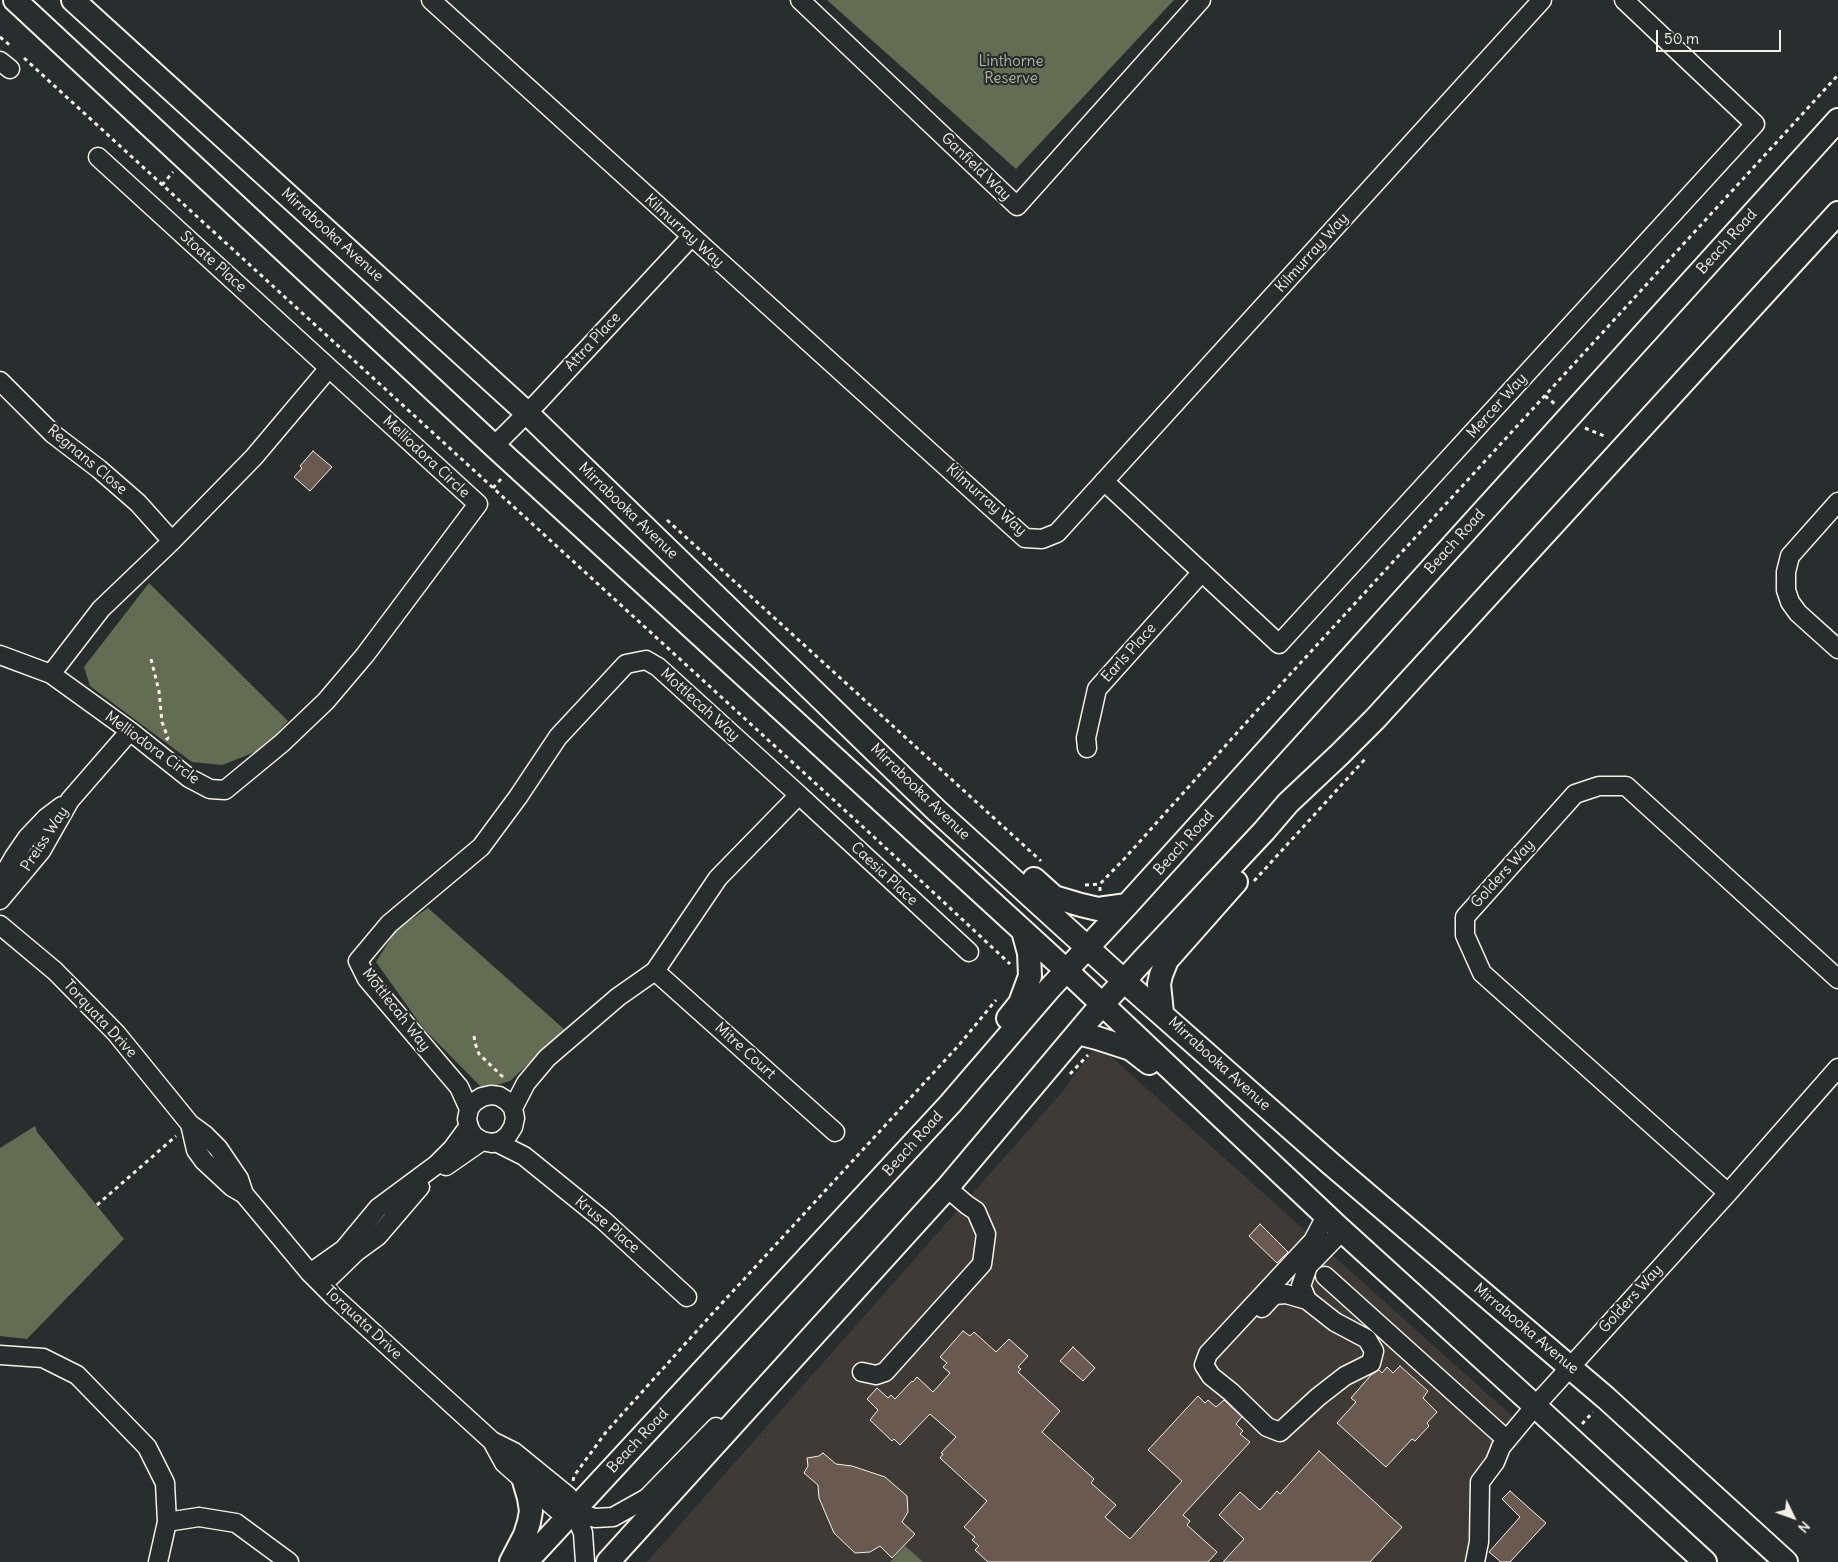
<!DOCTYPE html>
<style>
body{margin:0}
#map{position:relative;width:1838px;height:1562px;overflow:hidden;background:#2a2d2e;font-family:Delius,sans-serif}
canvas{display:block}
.north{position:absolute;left:1768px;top:1492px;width:50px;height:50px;-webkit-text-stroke:4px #2a2d2e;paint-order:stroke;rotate:132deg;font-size:14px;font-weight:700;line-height:20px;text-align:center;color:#f4f1e8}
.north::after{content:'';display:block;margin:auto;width:18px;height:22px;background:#f4f1e8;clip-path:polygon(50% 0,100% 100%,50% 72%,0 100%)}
.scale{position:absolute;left:1656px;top:30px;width:125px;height:22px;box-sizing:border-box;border:2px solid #f4f1e8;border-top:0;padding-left:6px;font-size:15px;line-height:18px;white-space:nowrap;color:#f4f1e8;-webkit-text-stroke:4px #2a2d2e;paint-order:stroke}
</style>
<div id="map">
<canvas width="1838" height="1562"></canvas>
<div class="north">N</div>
<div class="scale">50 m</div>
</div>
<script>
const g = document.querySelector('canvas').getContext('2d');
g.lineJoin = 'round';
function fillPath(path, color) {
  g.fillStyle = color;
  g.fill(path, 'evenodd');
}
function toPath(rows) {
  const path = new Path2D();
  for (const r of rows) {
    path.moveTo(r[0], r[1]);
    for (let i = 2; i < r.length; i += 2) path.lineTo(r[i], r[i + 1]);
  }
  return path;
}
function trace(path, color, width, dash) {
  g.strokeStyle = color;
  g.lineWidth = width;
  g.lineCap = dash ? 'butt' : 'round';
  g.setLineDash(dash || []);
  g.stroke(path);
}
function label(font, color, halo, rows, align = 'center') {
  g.font = font + ' Delius,sans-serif';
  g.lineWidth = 4.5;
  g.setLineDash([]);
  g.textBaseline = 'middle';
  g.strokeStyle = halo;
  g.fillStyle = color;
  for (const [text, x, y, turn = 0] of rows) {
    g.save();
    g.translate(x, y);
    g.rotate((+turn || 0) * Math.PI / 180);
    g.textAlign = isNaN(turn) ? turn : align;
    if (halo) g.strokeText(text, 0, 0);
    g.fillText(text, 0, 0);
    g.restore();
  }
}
const built = toPath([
 [1097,1044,1521,1424,1480,1482,1471,1562,647,1562,1063,1091]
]);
const green = toPath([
 [827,0,1174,0,1016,169],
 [149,583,288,721,263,749,222,765,192,762,90,686,84,667],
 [428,908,565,1030,510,1081,483,1089,423,1028,376,962,396,930],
 [35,1126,37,1132,124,1239,27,1339,0,1336,0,1148],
 [905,1546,923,1562,890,1562]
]);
const building = toPath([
 [313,451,332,467,310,491,294,477,302,468,300,466,313,451],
 [1260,1224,1288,1252,1277,1263,1249,1236,1260,1224],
 [963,1331,970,1336,974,1332,996,1352,1009,1339,1028,1356,1018,1367,1021,1369,1018,1372,1060,1411,1042,1432,1094,1479,1091,1483,1116,1505,1105,1517,1130,1539,1182,1481,1148,1450,1198,1396,1205,1403,1208,1400,1216,1407,1224,1400,1242,1417,1236,1424,1243,1431,1240,1434,1250,1442,1183,1515,1190,1521,1187,1525,1217,1552,1208,1562,988,1562,975,1550,979,1546,972,1540,975,1537,964,1527,987,1501,940,1458,943,1454,941,1453,956,1437,930,1414,900,1445,894,1439,892,1441,870,1420,878,1410,867,1399,877,1388,888,1398,891,1395,895,1399,912,1381,913,1382,917,1377,933,1392,950,1373,943,1367,947,1363,940,1357,963,1331],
 [1073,1347,1095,1368,1083,1381,1060,1361,1073,1347],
 [1400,1366,1428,1391,1423,1398,1437,1412,1427,1423,1429,1426,1415,1441,1412,1439,1386,1467,1337,1423,1356,1402,1351,1398,1371,1375,1379,1370,1382,1373,1387,1367,1393,1373,1400,1366],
 [1319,1451,1402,1527,1370,1562,1223,1562,1244,1539,1219,1515,1240,1492,1260,1510,1277,1491,1280,1494,1319,1451],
 [823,1453,836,1464,852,1466,885,1477,907,1496,908,1512,902,1522,915,1534,892,1558,880,1546,870,1552,855,1553,834,1533,819,1498,818,1485,804,1473,808,1466,807,1458,819,1456,823,1453],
 [1510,1491,1546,1523,1510,1562,1501,1562,1489,1552,1520,1517,1502,1499,1510,1491]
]);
const path = toPath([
 [0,37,12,47],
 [24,58,874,837,1010,964],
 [162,185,173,172],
 [1545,396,1555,404],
 [1585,428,1607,437],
 [493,488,502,478],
 [667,520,1041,861],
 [151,659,159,691,162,722,168,738,166,740],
 [1254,881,1366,758],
 [1085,885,1100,884],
 [1100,891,1100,884,1125,858,1252,716,1838,75],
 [474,1036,475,1043,479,1054,505,1079],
 [1070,1074,1088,1055],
 [97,1205,176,1136],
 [1582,1424,1593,1412],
 [573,1481,574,1476,606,1432,712,1314,959,1045,996,1000]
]);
const minor = toPath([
 [431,0,1025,538,1042,539,1057,533,1542,0],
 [800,0,1017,206,1201,0],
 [0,61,10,69],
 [98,157,329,368],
 [0,381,53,434,99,469,138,503,172,541],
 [494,446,538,402,691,237],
 [1104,481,1279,644,1755,124,1624,0],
 [1838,502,1790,556,1786,572,1786,590,1790,602,1798,613,1838,649],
 [0,655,51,674,130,731,189,778,210,789,225,790,282,743,326,701,365,655,478,504,329,368,254,457,172,541,101,609,51,674],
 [1087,748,1086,738,1097,689,1202,572],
 [799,795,969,952],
 [0,881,14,857,27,838,46,818,62,806],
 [0,900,41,851,70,800,130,731],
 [0,925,55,971,116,1033,190,1124,205,1135,218,1148,239,1179,244,1194],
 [655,971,835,1132],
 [469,1109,459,1087,367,979,358,961,389,924,481,847,518,797,558,737,626,664,646,660,658,667,799,795,718,878,655,971,618,997,547,1058,526,1083,513,1108,515,1118,513,1127,508,1135,501,1141,492,1143,482,1141,474,1136,469,1128,467,1119,469,1109,474,1102,482,1097,491,1095,499,1096,507,1101,513,1108],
 [190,1124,196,1150,204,1161,232,1187,244,1194,310,1273,333,1296,492,1441,514,1452,568,1496,583,1533,585,1562],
 [496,1142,524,1156,603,1220,687,1297],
 [446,1166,482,1141],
 [1728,1193,1482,973,1465,935,1465,917,1575,794,1599,786,1626,786,1838,979],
 [1326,1216,1313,1241,1208,1354,1204,1365,1211,1376,1231,1392,1267,1427,1280,1432,1318,1397,1345,1376,1371,1363,1374,1351,1367,1339,1335,1322,1307,1300,1301,1286,1308,1266,1342,1231],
 [310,1273,344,1249,378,1208,436,1165,452,1149,469,1126],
 [1325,1276,1507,1440],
 [322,1285,356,1252,378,1236,420,1187],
 [1262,1308,1274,1295,1286,1294,1307,1300],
 [0,1355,43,1358,77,1375,147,1447,165,1483,167,1522,158,1562],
 [862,1372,876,1375,885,1372,982,1264,986,1234,976,1211,967,1205,947,1188],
 [492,1441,504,1463,556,1509,573,1511,595,1518,613,1517,647,1498,716,1427],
 [167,1522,199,1517,236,1523,289,1562],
 [1475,1562,1479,1542,1480,1482,1495,1462,1501,1447,1535,1406,1728,1193,1838,1068]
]);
const major = toPath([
 [15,0,494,446,1067,971,1337,1226,1535,1406,1705,1562],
 [73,0,527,413,936,810,1133,989,1330,1163,1606,1398,1786,1562],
 [1034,879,1054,897,1081,905,1098,909,1127,905],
 [1162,1013,1159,984,1161,975,1167,960,1236,882],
 [1008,1018,1020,1003,1030,976,1029,953,1023,931],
 [1078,1033,1097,1038,1131,1049,1149,1063],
 [511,1562,525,1535,529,1522,531,1511,529,1498,524,1481],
 [526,1562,950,1104,1049,989,1127,905,1838,120],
 [608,1562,947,1188,1091,1017,1143,960,1264,831,1288,803,1340,754,1375,719,1838,213]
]);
const parkNames = [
 ["Linthorne",1011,62],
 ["Reserve",1011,79]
];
const streetNames = [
 ["Ganfield Way",976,167,44],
 ["Kilmurray Way",684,231,42],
 ["Mirrabooka Avenue",332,235,42],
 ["Beach Road",1727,242,-48],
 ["Kilmurray Way",1312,253,-48],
 ["Stoate Place",213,262,42],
 ["Attra Place",593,342,-47],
 ["Mercer Way",1497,406,-48],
 ["Melliodora Circle",426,457,43],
 ["Regnans Close",87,460,40],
 ["Kilmurray Way",986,500,41],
 ["Mirrabooka Avenue",628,511,44],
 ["Beach Road",1455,542,-48],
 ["Earls Place",1129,653,-48],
 ["Mottlecah Way",700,705,42],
 ["Melliodora Circle",152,748,36],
 ["Mirrabooka Avenue",920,792,44],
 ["Preiss Way",45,839,-57],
 ["Beach Road",1184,843,-48],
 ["Caesia Place",884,874,43],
 ["Golders Way",1503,874,-48],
 ["Mottlecah Way",396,1010,52],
 ["Torquata Drive",100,1019,47],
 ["Mitre Court",745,1051,42],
 ["Mirrabooka Avenue",1219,1064,42],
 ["Beach Road",913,1144,-48],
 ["Kruse Place",607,1225,40],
 ["Golders Way",1631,1299,-48],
 ["Torquata Drive",363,1323,43],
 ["Mirrabooka Avenue",1526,1329,40],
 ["Beach Road",638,1441,-47]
];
fillPath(built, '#3d3a38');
fillPath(green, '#646d54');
fillPath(building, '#695950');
trace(building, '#f4f1e8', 1);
trace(minor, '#f4f1e8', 21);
trace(major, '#f4f1e8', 26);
trace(path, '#f4f1e8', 3, [4, 4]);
trace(minor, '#2a2d2e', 18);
trace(major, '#2a2d2e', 22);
label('15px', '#b3b6a5', '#2a2d2e', parkNames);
label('15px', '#f4f1e8', '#2a2d2e', streetNames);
</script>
